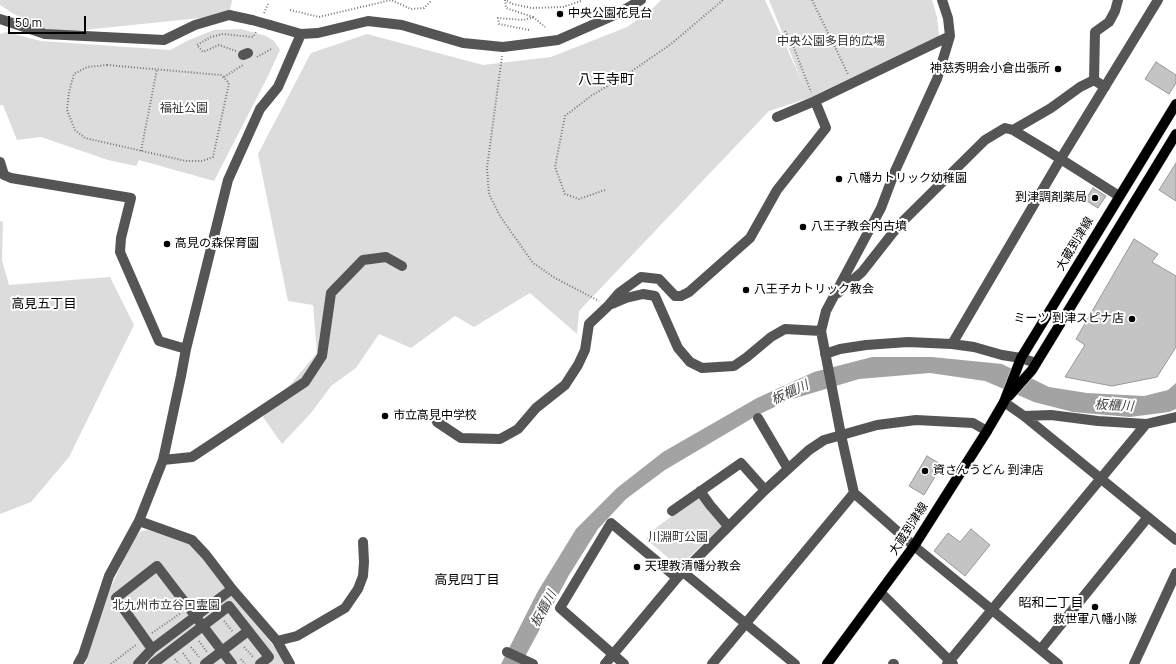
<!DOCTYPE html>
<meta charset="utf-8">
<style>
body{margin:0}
#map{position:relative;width:1176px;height:664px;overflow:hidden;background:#fff;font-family:Manrope,sans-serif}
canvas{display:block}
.scale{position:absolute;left:8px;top:16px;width:78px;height:18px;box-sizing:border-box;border:2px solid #000;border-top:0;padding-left:5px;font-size:12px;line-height:14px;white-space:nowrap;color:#000;-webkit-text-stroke:3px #fff;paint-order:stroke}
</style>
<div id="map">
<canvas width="1176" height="664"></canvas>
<div class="scale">50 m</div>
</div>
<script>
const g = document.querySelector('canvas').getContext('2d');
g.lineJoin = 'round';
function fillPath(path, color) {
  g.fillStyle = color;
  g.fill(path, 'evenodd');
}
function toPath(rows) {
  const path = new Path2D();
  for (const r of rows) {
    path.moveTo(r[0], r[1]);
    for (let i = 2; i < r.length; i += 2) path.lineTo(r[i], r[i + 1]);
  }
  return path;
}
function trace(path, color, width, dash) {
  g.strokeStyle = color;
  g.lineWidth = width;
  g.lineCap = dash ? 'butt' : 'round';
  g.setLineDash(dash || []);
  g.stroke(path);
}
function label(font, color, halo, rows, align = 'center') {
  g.font = font + ' Manrope,"Noto Sans JP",sans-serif';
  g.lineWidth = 4;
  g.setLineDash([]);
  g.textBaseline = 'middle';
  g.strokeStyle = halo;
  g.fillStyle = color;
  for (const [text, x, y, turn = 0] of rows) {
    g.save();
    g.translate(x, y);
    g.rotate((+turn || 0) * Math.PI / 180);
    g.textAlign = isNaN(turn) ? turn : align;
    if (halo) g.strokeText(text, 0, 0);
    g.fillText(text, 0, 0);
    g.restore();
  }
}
const green = toPath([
 [0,0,232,0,229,15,45,34,0,5],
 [661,0,765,0,803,84,769,0,932,0,937,17,939,36,809,98,769,111,579,311,577,334,530,293,474,327,455,316,411,348,379,334,356,368,331,386,311,413,282,444,263,417,317,353,313,305,288,301,258,154,311,53,367,34,483,65,551,57,627,27,651,10],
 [241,29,266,36,274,41,280,50,267,78,214,181,139,160,136,166,108,160,41,137,17,140,3,105,0,105,0,34,7,32,41,41,170,50,189,40,214,30],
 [0,221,3,222,2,260,9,285,110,277,134,325,69,457,31,502,0,514],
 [699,496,724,524,679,567,646,539,657,527],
 [148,530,192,545,288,664,85,664,110,589,134,538,141,531]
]);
const water = toPath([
 [872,357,932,357,1002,364,1049,387,1087,393,1144,396,1168,390,1176,383,1176,409,1169,412,1130,417,1073,412,1034,402,985,381,930,373,859,379,789,400,756,416,665,470,626,499,598,529,569,575,521,664,501,664,538,591,576,529,617,488,663,452,757,398,814,372]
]);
const building = toPath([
 [1156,62,1176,75,1176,83,1169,94,1145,79,1156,62],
 [1176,163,1176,201,1159,190,1176,163],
 [1093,188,1106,196,1098,208,1085,200,1093,188],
 [1134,239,1158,254,1152,262,1176,276,1176,347,1157,377,1112,386,1065,377,1085,345,1076,339,1134,239],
 [927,456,942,465,924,495,909,486,927,456],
 [971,529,990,545,965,576,934,551,948,533,960,542,971,529]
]);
const path = toPath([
 [812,0,848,74],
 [290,10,319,17,391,0,411,9,424,8,432,0],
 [264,13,268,4],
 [533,17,545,27],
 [529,30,499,24,498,18,524,20,533,17,506,8,505,0,513,4,531,8,563,7,581,1],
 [785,31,794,48,811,92],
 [236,51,219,45,203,52,197,45,211,37,223,34,253,37,256,32],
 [502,56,487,168,489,194,500,216,533,263,555,278,599,301],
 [257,57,271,49],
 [107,65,221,75,229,83,213,157,202,161,186,161,85,138,75,130,67,110,69,92,74,74,87,67,107,65],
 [224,77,243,65],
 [141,151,157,69],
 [605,190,579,199,565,194,555,167,565,116,591,96,629,73,671,44,723,0],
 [224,621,233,632],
 [152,633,181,613],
 [199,641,207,652],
 [191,647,199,657],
 [244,647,253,657],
 [183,653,191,664],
 [175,659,179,664],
 [241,659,245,664],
 [111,664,137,644]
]);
const minor = toPath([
 [942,0,948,18,950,36,937,79,895,171,881,208,826,311,821,331,841,435,854,493,914,546,1058,664],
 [0,19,45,34,164,40,195,25,229,15,252,20],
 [270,25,301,34,318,33,368,21,402,25,463,43,503,47,558,40,617,14,641,0],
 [243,55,248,53],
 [1094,80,1095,32,1109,22,1115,11,1118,0],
 [777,117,815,101,950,36],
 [1013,130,1051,108,1080,87,1094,80,1105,87],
 [0,162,4,175,11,178,131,198,121,238,120,252,159,341,186,349],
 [838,293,862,272,899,225,985,140,1005,128,1013,130,1048,151,1119,196],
 [612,304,626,298,643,294,655,296,678,348,690,362,702,368,734,366,747,357,771,337,785,329,821,331],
 [952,344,1060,160,1158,0],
 [825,354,840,349,866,345,908,342,952,344,974,347,1002,355,1021,358,1036,363],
 [1004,402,1024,416,1176,540],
 [1024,416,1051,415,1098,421,1146,424,1176,417],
 [758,418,788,469],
 [437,422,461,438,500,439,518,429,536,408,565,385,578,365,585,350,589,324,608,306,619,293,641,277,659,279,675,296,681,296,689,292,750,238,777,190,826,128,815,101],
 [163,460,192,457,305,382,322,356,331,293,363,260,386,257,402,266],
 [700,491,710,505,728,526],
 [672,511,741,463,765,490],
 [139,521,192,540,206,555,232,589,277,641,297,636,345,608,358,589,363,576,364,562,363,542],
 [683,572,795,664],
 [881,593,953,664],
 [277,641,290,664],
 [152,649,116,598,157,566,232,664],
 [1041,649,1148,517],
 [507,652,533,664],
 [78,664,83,655,109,576,139,521,163,460,181,376,186,349,228,180,260,109,278,87,301,34],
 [138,664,152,649,232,589],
 [153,664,229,606,269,657,260,664],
 [205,664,248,631],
 [605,664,677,578,765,490,809,450,824,440,877,425,916,420,973,423,987,431],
 [624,664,560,608,611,523,677,578],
 [712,664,854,493],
 [893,664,894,664],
 [947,664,1146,424],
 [1134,664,1176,573]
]);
const major = toPath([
 [1009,396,1032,370,1176,134],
 [827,664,914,546,987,431,1004,402,1021,358,1176,104]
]);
const minorBridge = toPath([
 [252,20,270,25]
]);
const markers = [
 [560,14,4,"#000"],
 [1058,69,4,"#000"],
 [839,179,4,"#000"],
 [1095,198,4,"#000"],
 [803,227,4,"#000"],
 [167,244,4,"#000"],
 [746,290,4,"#000"],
 [1132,319,4,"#000"],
 [385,416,4,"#000"],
 [925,471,4,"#000"],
 [637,567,4,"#000"],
 [1095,607,4,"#000"]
];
const poiNames = [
 ["中央公園花見台",568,14],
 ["神慈秀明会小倉出張所",1050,69,"right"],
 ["八幡カトリック幼稚園",847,179],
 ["到津調剤薬局",1087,198,"right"],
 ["八王子教会内古墳",811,227],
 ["高見の森保育園",175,244],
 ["八王子カトリック教会",754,290],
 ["ミーツ 到津スピナ店",1124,319,"right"],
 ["市立高見中学校",393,416],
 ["資さんうどん 到津店",933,471],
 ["天理教清幡分教会",645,567],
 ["救世軍八幡小隊",1095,620,"center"]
];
const parkNames = [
 ["中央公園多目的広場",831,42],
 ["福祉公園",184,109],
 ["川淵町公園",678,538],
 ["北九州市立谷口霊園",166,606]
];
const streetNames = [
 ["大蔵到津線",1075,244,-59],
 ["大蔵到津線",909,529,-57]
];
const neighbourhoodNames = [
 ["高見五丁目",44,304],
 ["高見四丁目",467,580],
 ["昭和二丁目",1051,603]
];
const waterNames = [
 ["板櫃川",790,393,-25],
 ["板櫃川",1114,406,3],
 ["板櫃川",544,609,-62]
];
const quarterNames = [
 ["八王寺町",606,80]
];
fillPath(green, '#dcdcdc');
fillPath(water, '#a3a3a3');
fillPath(building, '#c4c4c4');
trace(building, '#999', 1);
trace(major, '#dbdbdb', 11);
trace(path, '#777', 2, [1, 2]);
trace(minor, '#555', 10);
trace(major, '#000', 10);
trace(minorBridge, '#555', 10);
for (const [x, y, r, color] of markers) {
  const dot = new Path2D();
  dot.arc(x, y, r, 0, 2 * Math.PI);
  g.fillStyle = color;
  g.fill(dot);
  trace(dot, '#fff', 1.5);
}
label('12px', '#000', '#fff', poiNames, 'left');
label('12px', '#333', '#fff', parkNames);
label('12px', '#000', '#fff', streetNames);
label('13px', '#000', '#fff', neighbourhoodNames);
label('italic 13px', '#444', '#fff', waterNames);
label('14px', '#000', '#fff', quarterNames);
</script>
